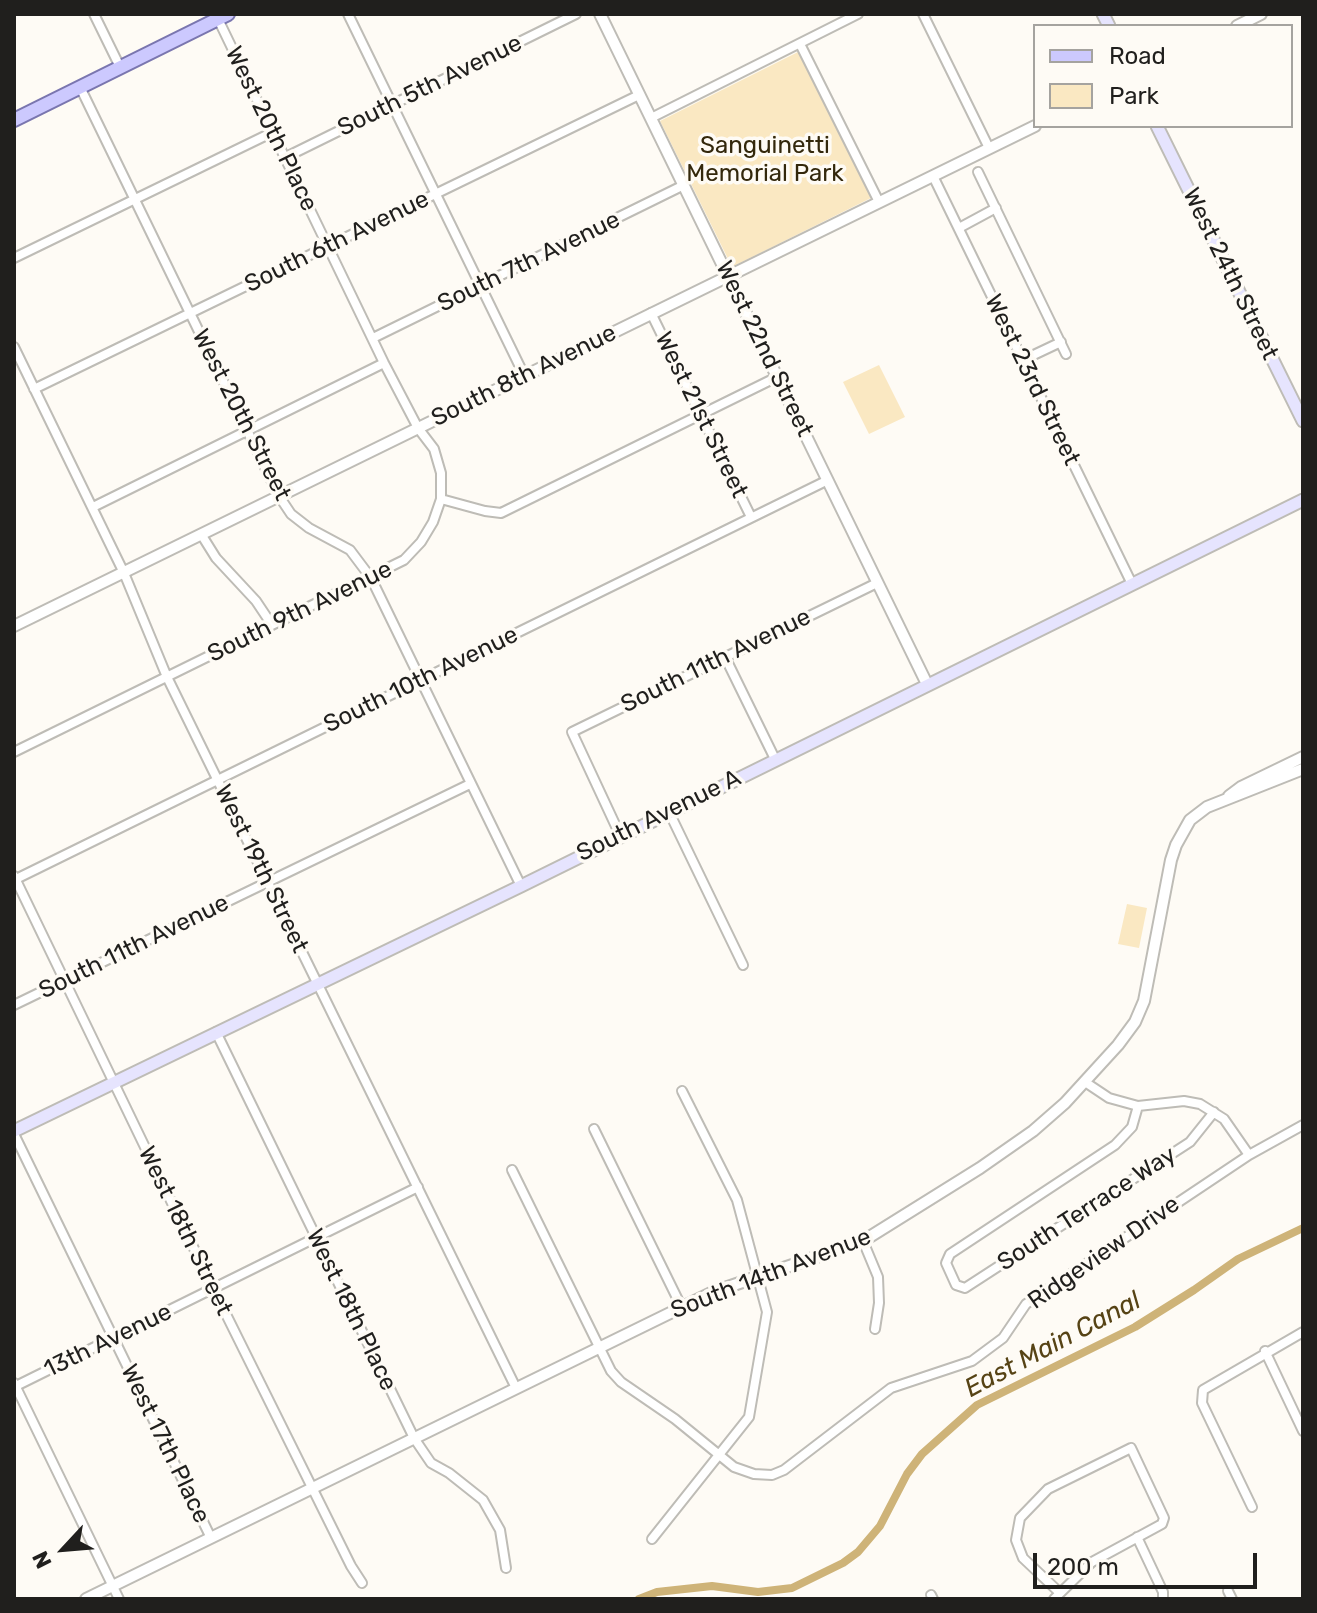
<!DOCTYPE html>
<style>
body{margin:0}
#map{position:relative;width:1317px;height:1613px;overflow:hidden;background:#fefbf5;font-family:Rubik,sans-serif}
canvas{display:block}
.frame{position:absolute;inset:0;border:16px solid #201f1d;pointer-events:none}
.legend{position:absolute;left:1033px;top:24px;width:260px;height:104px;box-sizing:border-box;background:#fefbf5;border:2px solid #a5a39f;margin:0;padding:10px 14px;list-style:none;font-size:24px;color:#201f1d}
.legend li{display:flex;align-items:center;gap:16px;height:40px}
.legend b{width:40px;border:2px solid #a5a39f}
.north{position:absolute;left:24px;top:1509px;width:80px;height:80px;-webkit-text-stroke:6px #fefbf5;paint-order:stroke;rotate:244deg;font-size:22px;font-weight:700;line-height:32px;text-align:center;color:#201f1d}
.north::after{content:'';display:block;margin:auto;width:28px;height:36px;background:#201f1d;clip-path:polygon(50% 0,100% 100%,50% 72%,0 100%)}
.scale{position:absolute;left:1033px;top:1553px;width:224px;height:36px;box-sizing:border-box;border:4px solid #201f1d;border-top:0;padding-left:10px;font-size:24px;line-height:28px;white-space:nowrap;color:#201f1d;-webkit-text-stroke:6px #fefbf5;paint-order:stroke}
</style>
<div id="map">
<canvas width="1317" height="1613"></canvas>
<div class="frame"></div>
<ul class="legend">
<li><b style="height:10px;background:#ccc9fe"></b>Road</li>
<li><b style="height:22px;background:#fae8c2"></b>Park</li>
</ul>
<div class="north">N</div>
<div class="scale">200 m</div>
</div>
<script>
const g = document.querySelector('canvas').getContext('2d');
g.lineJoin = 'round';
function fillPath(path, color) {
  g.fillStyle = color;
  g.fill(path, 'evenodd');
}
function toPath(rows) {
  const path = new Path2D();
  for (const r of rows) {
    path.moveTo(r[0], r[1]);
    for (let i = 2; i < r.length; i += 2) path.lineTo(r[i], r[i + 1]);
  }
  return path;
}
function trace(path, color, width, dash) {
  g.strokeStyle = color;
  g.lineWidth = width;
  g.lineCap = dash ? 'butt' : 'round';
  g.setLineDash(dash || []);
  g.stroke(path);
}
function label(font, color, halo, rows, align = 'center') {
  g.font = font + ' Rubik,sans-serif';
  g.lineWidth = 7;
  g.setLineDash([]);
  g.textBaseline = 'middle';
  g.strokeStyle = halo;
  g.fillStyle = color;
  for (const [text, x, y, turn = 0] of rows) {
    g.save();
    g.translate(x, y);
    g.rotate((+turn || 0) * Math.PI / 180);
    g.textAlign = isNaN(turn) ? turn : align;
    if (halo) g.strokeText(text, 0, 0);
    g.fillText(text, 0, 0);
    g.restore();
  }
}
const green = toPath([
 [798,52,871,198,732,267,660,121],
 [879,365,905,417,869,434,843,382],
 [1127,904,1147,908,1139,948,1118,944]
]);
const canal = toPath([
 [639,1599,657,1592,712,1586,758,1592,792,1588,843,1563,858,1552,880,1526,907,1474,922,1454,977,1405,1135,1327,1194,1290,1238,1259,1303,1228]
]);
const minor = toPath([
 [94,14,120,67],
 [348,14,524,375],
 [923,14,989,148],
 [800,44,879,202],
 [80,87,279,496,291,514,309,528,350,550,371,578,521,886],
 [651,118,858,14],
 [284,158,576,14],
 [978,172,1066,354],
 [933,176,1132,584],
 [959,228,996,208],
 [14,258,271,133],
 [651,313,751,517],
 [373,338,684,185],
 [14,347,124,573,167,677,516,1388],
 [1023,360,1061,342],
 [34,389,639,95],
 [441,499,485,511,501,513,777,377],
 [93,507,384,363],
 [201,534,216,558,256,601,272,625],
 [725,657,775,759],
 [14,752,404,560,421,542,433,522,441,499,441,473,434,449,418,428,384,363,218,19],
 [669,812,743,965],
 [620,835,572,732,877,583],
 [14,876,213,1288,351,1566,362,1583],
 [14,880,828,480],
 [14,1005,470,784],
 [216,1032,414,1438,431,1463,449,1473,483,1500,500,1530,506,1568],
 [1085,1082,1109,1098,1138,1106,1184,1101,1200,1104,1224,1119,1249,1155],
 [1138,1106,1132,1127,1115,1145,950,1254,946,1263,956,1285,965,1288,1190,1142,1214,1112],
 [594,1129,681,1306],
 [14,1134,211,1538],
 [512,1170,611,1371,621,1382,675,1419,734,1467,754,1474,772,1475,784,1470,891,1388,972,1361,1003,1338,1026,1304,1249,1155,1303,1125],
 [863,1241,878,1277,879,1303,875,1329],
 [1265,1351,1303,1431],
 [14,1383,119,1599],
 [14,1387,418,1187],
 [1252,1507,1202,1403,1203,1390,1303,1332],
 [1137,1537,1163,1592,1163,1599],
 [652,1539,749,1417,767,1312,737,1200,682,1091],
 [1228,1591,1232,1599],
 [931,1595,933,1599],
 [1054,1599,1092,1562,1162,1524,1164,1518,1131,1448,1048,1489,1020,1518,1016,1540,1023,1558,1060,1593]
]);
const tertiary = toPath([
 [600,14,927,684],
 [1237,26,1261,14],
 [14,626,1035,126],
 [1229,796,1241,787,1303,757],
 [86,1599,713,1292,863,1241,980,1168,1033,1131,1065,1103,1118,1045,1135,1022,1144,1001,1171,860,1176,845,1190,820,1207,807,1303,769]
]);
const secondary = toPath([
 [1103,14,1109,26],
 [1157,126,1303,421],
 [14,1131,521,886,1303,500]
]);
const primary = toPath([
 [14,120,228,14]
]);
const streetNames = [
 ["South 5th Avenue",430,86,-26],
 ["West 20th Place",271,129,64],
 ["South 6th Avenue",337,242,-26],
 ["South 7th Avenue",529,262,-26],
 ["West 24th Street",1230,274,64],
 ["West 22nd Street",764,349,64],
 ["South 8th Avenue",524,376,-26],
 ["West 23rd Street",1032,380,64],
 ["West 20th Street",241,415,63],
 ["West 21st Street",701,415,64],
 ["South 9th Avenue",300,612,-26],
 ["South 11th Avenue",716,661,-26],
 ["South 10th Avenue",421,680,-26],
 ["South Avenue A",659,816,-26],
 ["West 19th Street",261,869,64],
 ["South 11th Avenue",134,947,-26],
 ["South Terrace Way",1087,1209,-33],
 ["West 18th Street",185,1231,64],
 ["Ridgeview Drive",1104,1253,-35],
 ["South 14th Avenue",771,1274,-21],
 ["West 18th Place",351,1310,64],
 ["13th Avenue",108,1341,-26],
 ["West 17th Place",165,1444,64]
];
const parkNames = [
 ["Sanguinetti",765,146],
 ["Memorial Park",765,174]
];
const waterNames = [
 ["East Main Canal",1053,1345,-28]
];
fillPath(green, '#fae8c2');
trace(canal, '#ceb378', 8);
trace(minor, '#bebcb6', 12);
trace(tertiary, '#bebcb6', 14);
trace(secondary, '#bebcb6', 15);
trace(primary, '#7a76af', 16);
trace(minor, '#fff', 8);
trace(tertiary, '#fff', 10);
trace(secondary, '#e6e4fe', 11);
trace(primary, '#ccc9fe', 12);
label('24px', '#201f1d', '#fefbf5', streetNames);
label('24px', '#33280c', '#fefbf5', parkNames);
label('italic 26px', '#564315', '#fefbf5', waterNames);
</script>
